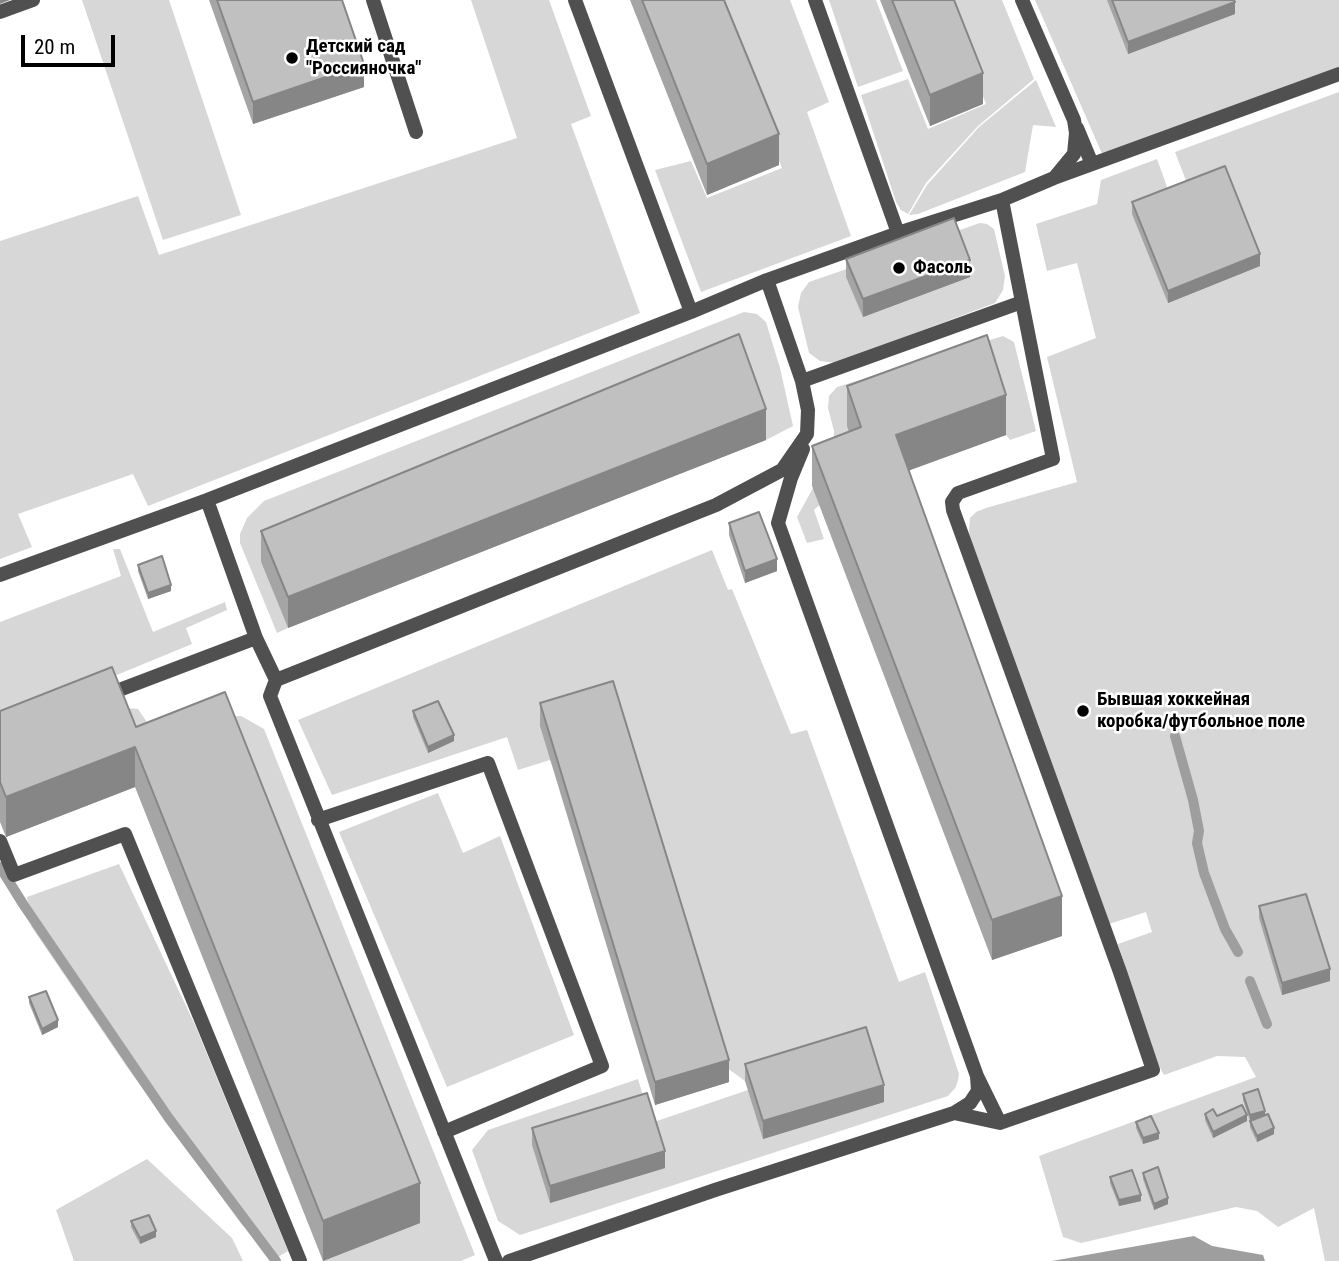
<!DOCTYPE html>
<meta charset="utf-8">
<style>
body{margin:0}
#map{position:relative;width:1339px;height:1261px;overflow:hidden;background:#fff;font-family:"Roboto Condensed",sans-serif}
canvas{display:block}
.scale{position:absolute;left:21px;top:35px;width:94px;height:32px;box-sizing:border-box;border:4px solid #000;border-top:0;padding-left:9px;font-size:21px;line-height:24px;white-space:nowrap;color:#000;-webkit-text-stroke:5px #fff;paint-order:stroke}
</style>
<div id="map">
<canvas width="1339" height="1261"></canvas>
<div class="scale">20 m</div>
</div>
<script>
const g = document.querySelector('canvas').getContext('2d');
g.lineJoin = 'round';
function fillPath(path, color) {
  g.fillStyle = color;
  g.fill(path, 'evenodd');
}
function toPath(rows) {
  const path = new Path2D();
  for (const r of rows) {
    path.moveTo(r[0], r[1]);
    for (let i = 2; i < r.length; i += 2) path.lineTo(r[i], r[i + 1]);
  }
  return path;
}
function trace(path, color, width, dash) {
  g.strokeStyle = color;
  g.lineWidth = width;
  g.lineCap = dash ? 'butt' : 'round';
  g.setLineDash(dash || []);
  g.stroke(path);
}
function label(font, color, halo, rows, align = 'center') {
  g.font = font + ' "Roboto Condensed",sans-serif';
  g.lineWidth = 5;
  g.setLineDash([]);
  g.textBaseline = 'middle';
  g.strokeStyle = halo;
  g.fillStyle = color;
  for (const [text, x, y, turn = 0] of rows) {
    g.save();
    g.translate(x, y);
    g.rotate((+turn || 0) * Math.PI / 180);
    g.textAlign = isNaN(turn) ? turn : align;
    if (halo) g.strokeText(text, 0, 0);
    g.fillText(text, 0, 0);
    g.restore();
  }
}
const green = toPath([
 [82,0,169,0,241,215,163,240],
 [471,0,549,0,591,116,571,124,640,313,148,506,133,474,18,514,32,547,0,559,0,241,138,196,159,255,517,138],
 [713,0,790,0,829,102,807,112,851,236,701,292,655,170,691,161,707,198,782,168],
 [829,0,876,0,903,71,858,87],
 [945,0,1002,0,1034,79,978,126,926,183,908,214,901,210,896,202,861,95,908,79,928,129,986,104],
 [1035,0,1339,0,1339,69,1103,156],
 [1036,80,1056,127,1033,125,1025,172,918,214,909,215,927,185,979,127],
 [1339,92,1339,1261,1325,1261,1314,1208,1278,1227,1257,1211,1236,1207,1081,1243,1063,1237,1039,1156,1256,1077,1245,1057,1217,1056,1164,1075,1157,1062,1118,944,1152,932,1146,912,1109,924,971,545,969,530,970,518,976,512,986,508,1077,482,1047,357,1096,338,1077,263,1047,271,1036,224,1097,204,1101,180,1157,159,1171,198,1190,191,1175,152],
 [980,223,987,224,994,229,1005,276,1003,290,995,303,835,363,820,361,809,353,798,307,801,293,809,282],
 [744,312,757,314,766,322,780,368,793,426,766,440,261,562,288,628,277,633,240,543,240,534,247,518,264,501],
 [1003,336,1014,342,1036,431,1010,440,1006,435,987,376,861,467,814,510,824,539,807,543,797,517,833,452,834,431,828,408,829,396,837,387],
 [113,549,120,549,153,632,225,602,227,610,186,628,192,644,0,723,0,622,121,576],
 [712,550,728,590,732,589,791,734,807,730,899,982,925,972,959,1074,958,1080,956,1087,948,1096,520,1235,498,1221,472,1150,488,1130,638,1079,651,1123,748,1090,865,1045,745,1081,723,1065,550,760,518,770,507,737,332,795,298,720],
 [112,707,138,709,161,743,221,717,241,716,264,729,475,1255,461,1261,323,1261,420,1222,136,767],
 [438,793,463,853,500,836,574,1035,447,1087,339,832],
 [119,864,195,1025,288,1251,278,1257,242,1225,127,1067,31,926,27,897],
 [147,1159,232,1238,243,1261,74,1261,56,1210]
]);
const water = toPath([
 [1194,1236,1212,1246,1263,1255,1265,1261,1052,1261]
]);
const stream = toPath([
 [1175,736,1193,800,1199,831,1197,843,1204,873,1225,929,1238,952],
 [0,867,23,904,168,1117,276,1261],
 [1250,981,1267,1024]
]);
const service = toPath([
 [373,0,416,132],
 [575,0,691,312,767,280,802,381],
 [815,0,898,233],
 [1022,0,1074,120,1076,133,1074,154,1055,177],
 [0,12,33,0],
 [1077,128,1092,164],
 [1002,200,1022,302],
 [767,280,898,233,1002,200,1054,178,1339,74],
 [803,449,791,478,778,523,977,1076,1000,1123],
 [207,500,256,638],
 [0,575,207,500,691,312],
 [276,680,270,696,496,1261],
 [106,695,256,638,276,680,716,505,782,470,807,434,808,410,802,381,1022,302,1053,459,958,493,952,502,953,510,1120,972,1153,1070,1000,1123,954,1113,715,1190,509,1261],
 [318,820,488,763,602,1066,444,1132],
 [0,841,14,875,125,834,300,1261],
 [954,1113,970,1103,978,1091,977,1076]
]);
const wall = toPath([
 [209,0,342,0,364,87,253,124],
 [630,0,724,0,779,165,707,195],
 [880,0,954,0,983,104,930,126],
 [1107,0,1234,0,1235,14,1128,54],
 [1132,202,1260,266,1168,303,1132,214],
 [846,259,970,277,863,317,846,277],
 [847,386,1006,435,908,471,1062,936,992,960,812,486,812,446,849,432,847,426],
 [766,440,288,628,261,562,261,531],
 [729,523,777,571,745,583,729,535],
 [138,565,171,591,148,599,138,571],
 [540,703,729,1082,655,1105,540,726],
 [0,711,136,727,420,1223,323,1261,135,787,6,837,0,822],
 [413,711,454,741,428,753,413,717],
 [1259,906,1330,981,1282,995,1259,918],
 [29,997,58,1027,42,1035,29,1003],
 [745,1064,884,1102,763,1139,745,1081],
 [1243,1094,1265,1116,1274,1134,1257,1142,1250,1127,1250,1121,1243,1100],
 [1205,1114,1247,1121,1213,1138,1205,1120],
 [1136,1122,1159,1139,1143,1144,1136,1128],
 [532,1128,665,1168,550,1203,532,1145],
 [1143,1173,1168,1204,1154,1210,1143,1179],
 [1110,1177,1141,1201,1119,1206,1110,1183],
 [131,1221,156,1237,140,1244,131,1227]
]);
const shadedWall = toPath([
 [0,0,10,0,0,4],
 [1235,2,1235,14,1128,54,1128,42],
 [364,64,364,87,253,124,253,102],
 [983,73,983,104,930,126,930,95],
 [779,134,779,165,707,195,707,164],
 [1260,254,1260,266,1168,303,1168,291],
 [970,260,970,277,863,317,863,299],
 [1006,395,1006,435,896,475,896,435],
 [766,409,766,440,288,628,288,597],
 [777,559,777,571,745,583,745,571],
 [171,585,171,591,148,599,148,593],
 [454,735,454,741,428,753,428,747],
 [135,747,135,787,6,837,6,797],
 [1062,896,1062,936,992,960,992,920],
 [1330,969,1330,981,1282,995,1282,983],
 [58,1020,58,1027,42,1035,42,1029],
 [729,1060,729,1082,655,1105,655,1082],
 [884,1085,884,1102,763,1139,763,1121],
 [1265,1111,1265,1117,1250,1121,1250,1115],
 [1247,1115,1247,1121,1213,1138,1213,1132],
 [1274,1128,1274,1134,1257,1142,1257,1136],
 [1159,1133,1159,1139,1143,1144,1143,1138],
 [665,1151,665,1168,550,1203,550,1186],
 [420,1183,420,1223,323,1261,323,1221],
 [1141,1195,1141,1201,1119,1206,1119,1200],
 [1168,1198,1168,1204,1154,1210,1154,1204],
 [156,1231,156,1237,140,1244,140,1238]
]);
const building = toPath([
 [217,0,342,0,364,64,253,102,217,0],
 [642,0,724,0,779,134,707,164,642,0],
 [892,0,954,0,983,73,930,95,892,0],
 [1112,0,1234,0,1235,2,1128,42,1112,0],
 [1225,166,1260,254,1168,291,1132,202,1225,166],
 [954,218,970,260,863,299,846,259,954,218],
 [739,334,766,409,288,597,261,531,739,334],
 [987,335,1006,395,896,435,1062,896,992,920,812,446,861,427,847,386,987,335],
 [759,512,777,559,745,571,729,523,759,512],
 [162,556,171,585,148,593,138,565,162,556],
 [112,667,136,727,225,692,420,1183,323,1221,135,747,6,797,0,782,0,711,112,667],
 [613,681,729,1060,655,1082,540,703,613,681],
 [438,701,454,735,428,747,413,711,438,701],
 [1306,894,1330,969,1282,983,1259,906,1306,894],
 [46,991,58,1020,42,1029,29,997,46,991],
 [866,1027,884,1085,763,1121,745,1064,866,1027],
 [1258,1089,1265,1111,1250,1115,1243,1094,1258,1089],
 [647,1093,665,1151,550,1186,532,1128,647,1093],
 [1242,1105,1247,1115,1213,1132,1205,1114,1213,1109,1217,1116,1242,1105],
 [1268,1114,1274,1128,1257,1136,1250,1121,1268,1114],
 [1151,1116,1159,1133,1143,1138,1136,1122,1151,1116],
 [1158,1167,1168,1198,1154,1204,1143,1173,1158,1167],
 [1132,1170,1141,1195,1119,1200,1110,1177,1132,1170],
 [149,1215,156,1231,140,1238,131,1221,149,1215]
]);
const markers = [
 [292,58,7,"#000"],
 [899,268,7,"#000"],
 [1083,711,7,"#000"]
];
const poiNames = [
 ["Детский сад",306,47],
 ["\"Россияночка\"",306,69],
 ["Фасоль",913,268],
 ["Бывшая хоккейная",1097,700],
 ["коробка/футбольное поле",1097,722]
];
fillPath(green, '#d7d7d7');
fillPath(water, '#9e9e9e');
trace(stream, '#9e9e9e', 10);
trace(service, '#505050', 14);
fillPath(wall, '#a5a5a5');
fillPath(shadedWall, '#868686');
fillPath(building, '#c0c0c0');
trace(building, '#868686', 2);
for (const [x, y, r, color] of markers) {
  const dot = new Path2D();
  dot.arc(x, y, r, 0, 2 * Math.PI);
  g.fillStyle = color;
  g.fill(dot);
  trace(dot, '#fff', 2.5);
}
label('bold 19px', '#000', '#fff', poiNames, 'left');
</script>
